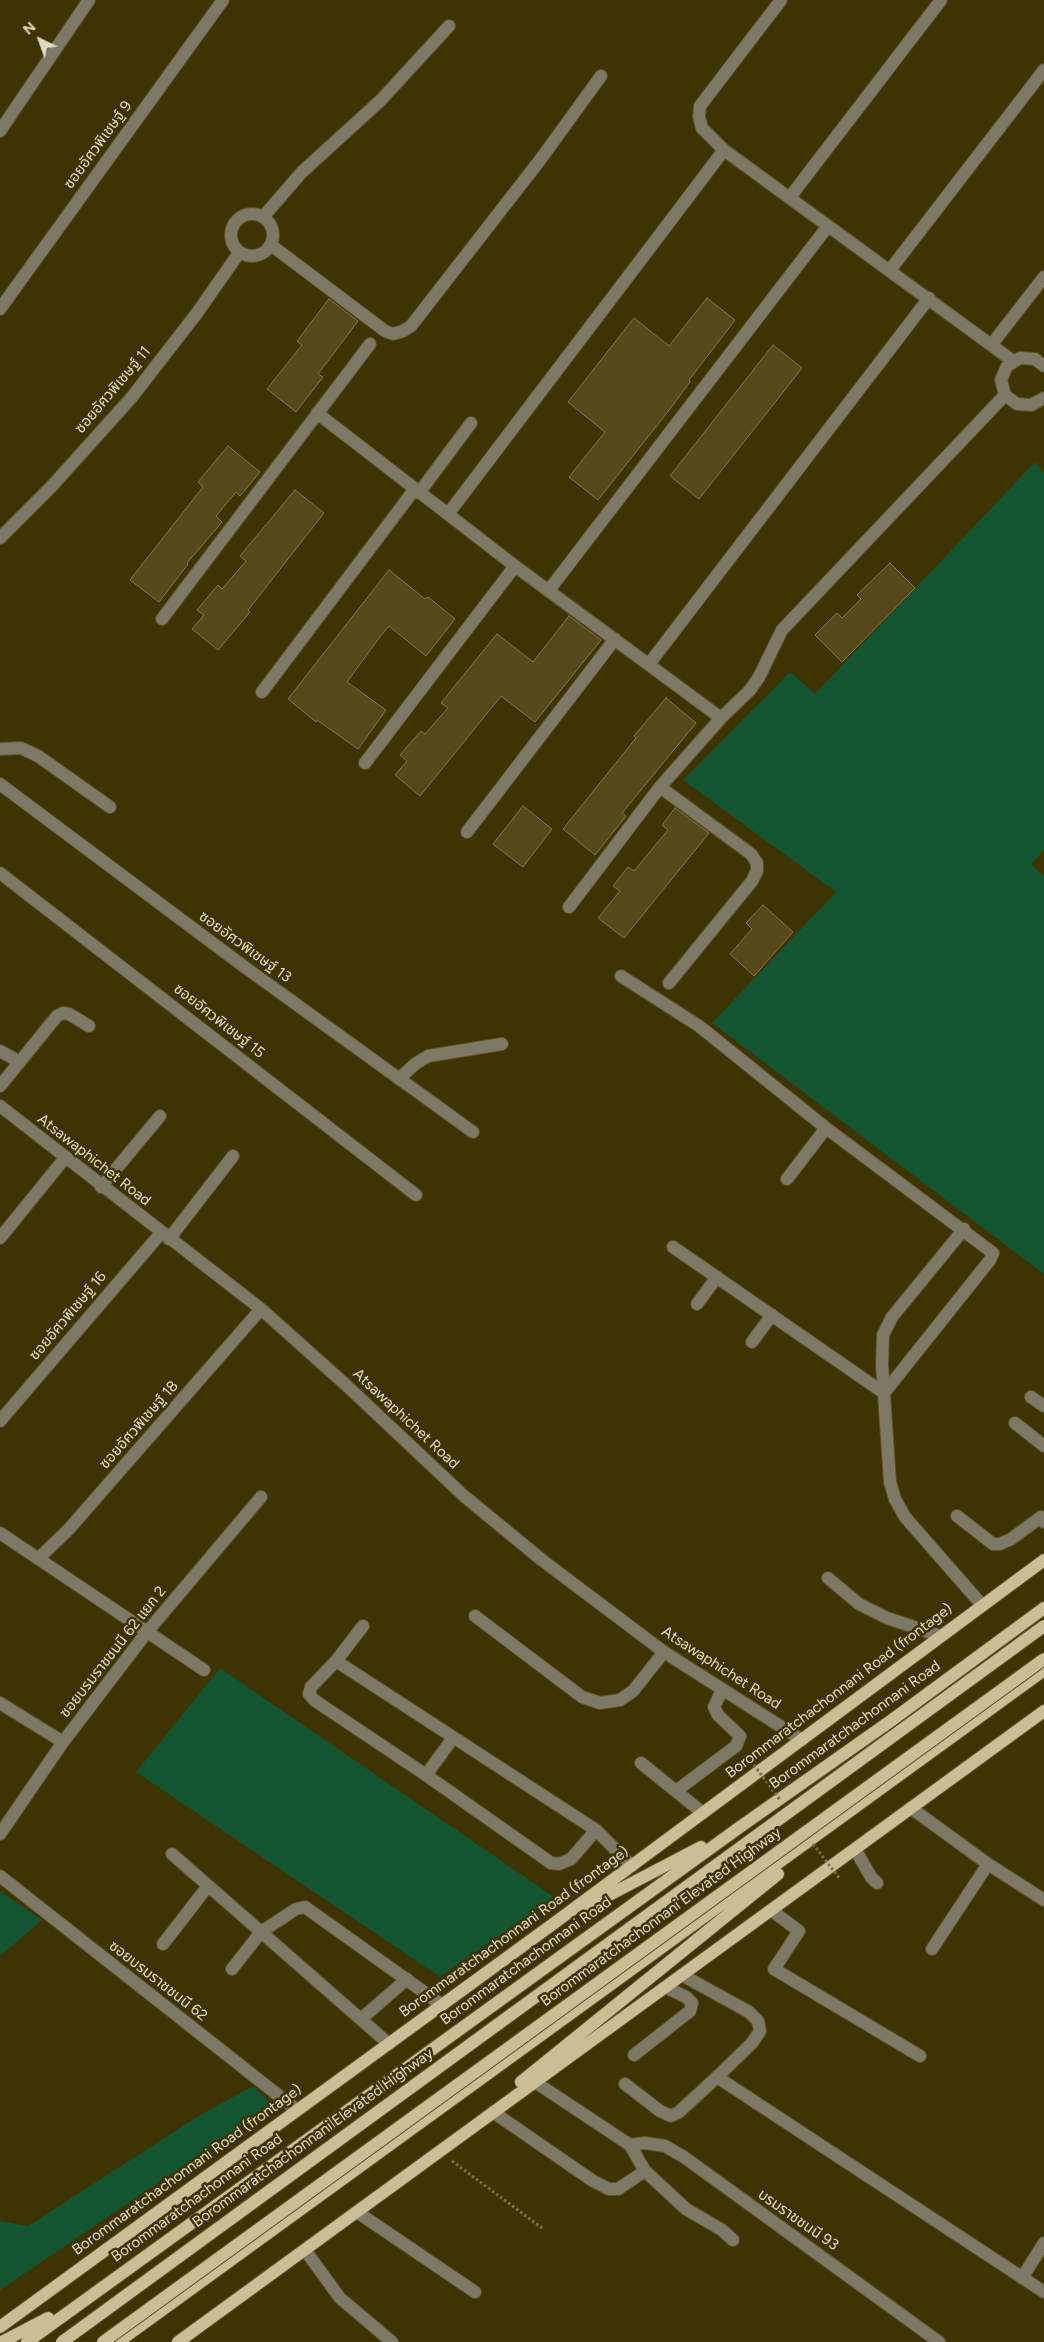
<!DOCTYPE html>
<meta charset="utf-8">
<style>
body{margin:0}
#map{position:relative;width:1044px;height:2342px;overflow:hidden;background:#3e3302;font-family:Figtree,sans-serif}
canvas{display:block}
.north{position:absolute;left:15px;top:15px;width:50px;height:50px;-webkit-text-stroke:4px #3e3302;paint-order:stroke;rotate:318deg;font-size:14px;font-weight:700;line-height:20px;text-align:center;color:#e0dac2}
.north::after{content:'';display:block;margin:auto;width:18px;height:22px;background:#e0dac2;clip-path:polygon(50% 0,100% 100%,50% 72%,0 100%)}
</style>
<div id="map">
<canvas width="1044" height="2342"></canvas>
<div class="north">N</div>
</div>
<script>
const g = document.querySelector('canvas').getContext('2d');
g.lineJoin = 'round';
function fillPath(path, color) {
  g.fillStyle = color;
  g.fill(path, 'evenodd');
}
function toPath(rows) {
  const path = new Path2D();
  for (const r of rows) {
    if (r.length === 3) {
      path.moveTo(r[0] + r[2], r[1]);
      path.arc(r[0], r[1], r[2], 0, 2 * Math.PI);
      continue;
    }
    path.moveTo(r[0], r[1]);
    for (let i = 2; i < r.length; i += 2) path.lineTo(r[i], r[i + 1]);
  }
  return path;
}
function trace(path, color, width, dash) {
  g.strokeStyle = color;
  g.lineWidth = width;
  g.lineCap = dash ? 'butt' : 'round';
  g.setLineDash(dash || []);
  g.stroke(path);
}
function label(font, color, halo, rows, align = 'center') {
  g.font = font + ' Figtree,"Noto Sans Thai",sans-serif';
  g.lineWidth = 5;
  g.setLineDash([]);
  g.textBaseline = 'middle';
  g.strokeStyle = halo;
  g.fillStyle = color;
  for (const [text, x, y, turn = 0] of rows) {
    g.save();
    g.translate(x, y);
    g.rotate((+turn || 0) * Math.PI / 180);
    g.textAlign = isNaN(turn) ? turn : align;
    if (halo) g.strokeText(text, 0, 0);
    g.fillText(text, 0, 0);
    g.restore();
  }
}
const green = toPath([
 [1035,462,1044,473,1044,850,1031,864,1044,876,1044,1274,712,1023,836,892,683,780,790,672,815,694],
 [220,1668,554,1897,440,1977,136,1772],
 [0,1891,42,1920,0,1956],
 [253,2086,273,2105,0,2290,0,2221,28,2226,200,2115]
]);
const building = toPath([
 [707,298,735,320,689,380,690,382,666,414,598,500,569,477,605,432,568,402,634,318,669,346,707,298],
 [329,299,358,321,318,374,323,377,296,412,267,389,302,345,297,341,329,299],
 [773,345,802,368,699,499,670,476,773,345],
 [228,446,260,472,240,496,236,492,216,516,222,522,187,563,188,564,159,602,130,580,203,487,198,482,228,446],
 [295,490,324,513,248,610,250,612,218,650,192,629,204,615,197,610,218,585,222,589,246,561,240,556,295,490],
 [890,563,915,588,842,662,815,635,837,613,842,618,861,599,857,595,890,563],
 [389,570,425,599,428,597,455,619,426,656,389,626,379,638,347,682,386,710,358,749,317,720,316,722,288,699,389,570],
 [569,616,601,640,535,722,501,696,420,796,395,775,407,761,400,755,421,731,425,734,448,708,441,703,497,634,533,662,569,616],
 [666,698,696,723,622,813,626,816,595,855,563,829,636,738,634,736,666,698],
 [523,806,552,829,523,867,493,844,523,806],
 [675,808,709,833,624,938,598,918,620,891,613,886,628,867,634,871,668,830,662,825,675,808],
 [763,905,793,932,754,976,730,954,752,929,746,923,763,905]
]);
const path = toPath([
 [452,2161,542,2228]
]);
const minor = toPath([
 [781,0,700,106,699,117,702,128,724,150,1013,361],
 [0,131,89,0],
 [790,197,941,0],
 [252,235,21],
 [263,217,302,172,381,100,449,26],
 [271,245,385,331,393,334,403,331,411,326,540,160,601,76],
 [890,270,1044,70],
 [0,309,223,0],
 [992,344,1044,277],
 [1044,366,1035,359,1020,358,1007,366,1001,380,1005,395,1017,404,1031,405,1044,398],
 [317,413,515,566,721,718],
 [419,493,471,423],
 [448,514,724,150],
 [0,538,52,486,132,397,197,313,239,253],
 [549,590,828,226],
 [162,619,370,344],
 [649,664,929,298],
 [262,692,414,490],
 [0,749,21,748,38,756,110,807],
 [365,763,515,566],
 [0,784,246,968,473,1132],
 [660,787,751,854,757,863,757,871,752,881,669,983],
 [467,832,615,639],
 [0,873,416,1195],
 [569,907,660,787,721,718,750,690,759,677,782,630,1005,395],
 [621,976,699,1026,826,1128,993,1253,990,1260,884,1393,673,1247],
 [0,1051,20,1062],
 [399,1079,415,1064,428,1056,502,1044],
 [0,1086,57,1016,63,1013,69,1014,89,1026],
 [0,1106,261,1309,346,1385,464,1496,542,1560,664,1652,802,1740],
 [787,1179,826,1128],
 [101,1187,160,1116],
 [964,1229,892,1317,883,1335,882,1365,890,1482,895,1499,905,1517,982,1605],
 [0,1238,65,1158],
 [169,1239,233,1156],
 [697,1304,717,1277],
 [752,1342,772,1315],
 [1031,1397,1044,1406],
 [0,1421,161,1233],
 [1015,1423,1044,1446],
 [957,1516,993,1544,1000,1544,1011,1539,1041,1517,1044,1522],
 [0,1533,204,1670],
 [38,1559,69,1529,261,1309],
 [828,1578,859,1604,887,1618,941,1636],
 [475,1616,582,1697,600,1703,620,1700,633,1691,664,1652],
 [363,1626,336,1661,311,1687,309,1694,314,1700,426,1775],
 [336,1661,596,1830,632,1866],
 [0,1703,63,1742],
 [453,1738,426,1775,551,1863,559,1864,571,1859,596,1830],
 [641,1763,703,1813],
 [676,1791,736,1746,740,1736,718,1715,714,1707,722,1690],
 [911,1808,988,1864,1044,1900],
 [0,1834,63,1742,147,1632,261,1497],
 [855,1849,871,1877,877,1883],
 [172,1854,389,2044],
 [0,1876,297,2110],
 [771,1910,799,1931,774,1969,920,2056],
 [163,1944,208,1886],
 [932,1949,988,1864],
 [232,1969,261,1932,296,1909,305,1907,442,2005],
 [361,2019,407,1979],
 [634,2055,690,2011,692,2003,686,1997,665,1987],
 [717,2077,1044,2292],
 [535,2082,630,2145,645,2171,686,2209,722,2230,733,2240],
 [625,2084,660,2111,671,2116,679,2112,717,2077,752,2043,760,2031,758,2021,749,2012,682,1975],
 [493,2112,593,2181,609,2189,618,2189,645,2171],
 [630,2145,645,2143,665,2146,684,2157,939,2342],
 [357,2212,475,2292],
 [305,2250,340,2298,392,2342],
 [1022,2278,1044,2243]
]);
const major = toPath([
 [588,1906,701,1847],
 [521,2082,778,1874],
 [0,2327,553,1924,1044,1560],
 [2,2342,48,2318],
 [27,2342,740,1827,892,1720,1044,1608],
 [118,2342,1044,1670],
 [178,2342,1044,1711]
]);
const pathBridge = toPath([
 [751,1761,781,1801],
 [813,1844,840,1879]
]);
const majorBridge = toPath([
 [62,2342,1044,1626],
 [103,2342,1044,1659]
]);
const streetNames = [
 ["ซอยอัศวพิเชษฐ์ 9",98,145,-54],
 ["ซอยอัศวพิเชษฐ์ 11",113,390,-50],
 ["ซอยอัศวพิเชษฐ์ 13",245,947,36],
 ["ซอยอัศวพิเชษฐ์ 15",219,1021,38],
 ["Atsawaphichet Road",94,1160,38],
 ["ซอยอัศวพิเชษฐ์ 16",68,1316,-50],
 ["Atsawaphichet Road",406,1419,43],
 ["ซอยอัศวพิเชษฐ์ 18",139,1425,-49],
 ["ซอยบรมราชชนนี 62 แยก 2",113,1652,-52],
 ["Atsawaphichet Road",721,1668,33],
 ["Borommaratchachonnani Road (frontage)",839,1691,-37],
 ["Borommaratchachonnani Road",855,1725,-36],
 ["Borommaratchachonnani Elevated Highway",661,1917,-36],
 ["Borommaratchachonnani Road (frontage)",514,1932,-36],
 ["Borommaratchachonnani Road",526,1961,-36],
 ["ซอยบรมราชชนนี 62",158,1981,38],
 ["Borommaratchachonnani Elevated Highway",313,2138,-36],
 ["Borommaratchachonnani Road (frontage)",187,2170,-36],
 ["Borommaratchachonnani Road",197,2198,-36],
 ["บรมราชชนนี 93",798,2220,35]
];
fillPath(green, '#135531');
fillPath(building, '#55491c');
trace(building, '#85784b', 1);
trace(minor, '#5b5125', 14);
trace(major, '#5b5125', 14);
trace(path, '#7b724a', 3, [2.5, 2.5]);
trace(minor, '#7e7966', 12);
trace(major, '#c9be96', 12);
trace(majorBridge, '#5b5125', 14, []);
trace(pathBridge, '#7b724a', 3, [2.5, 2.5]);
trace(majorBridge, '#c9be96', 12);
label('15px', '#e0dac2', '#3e3302', streetNames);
</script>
